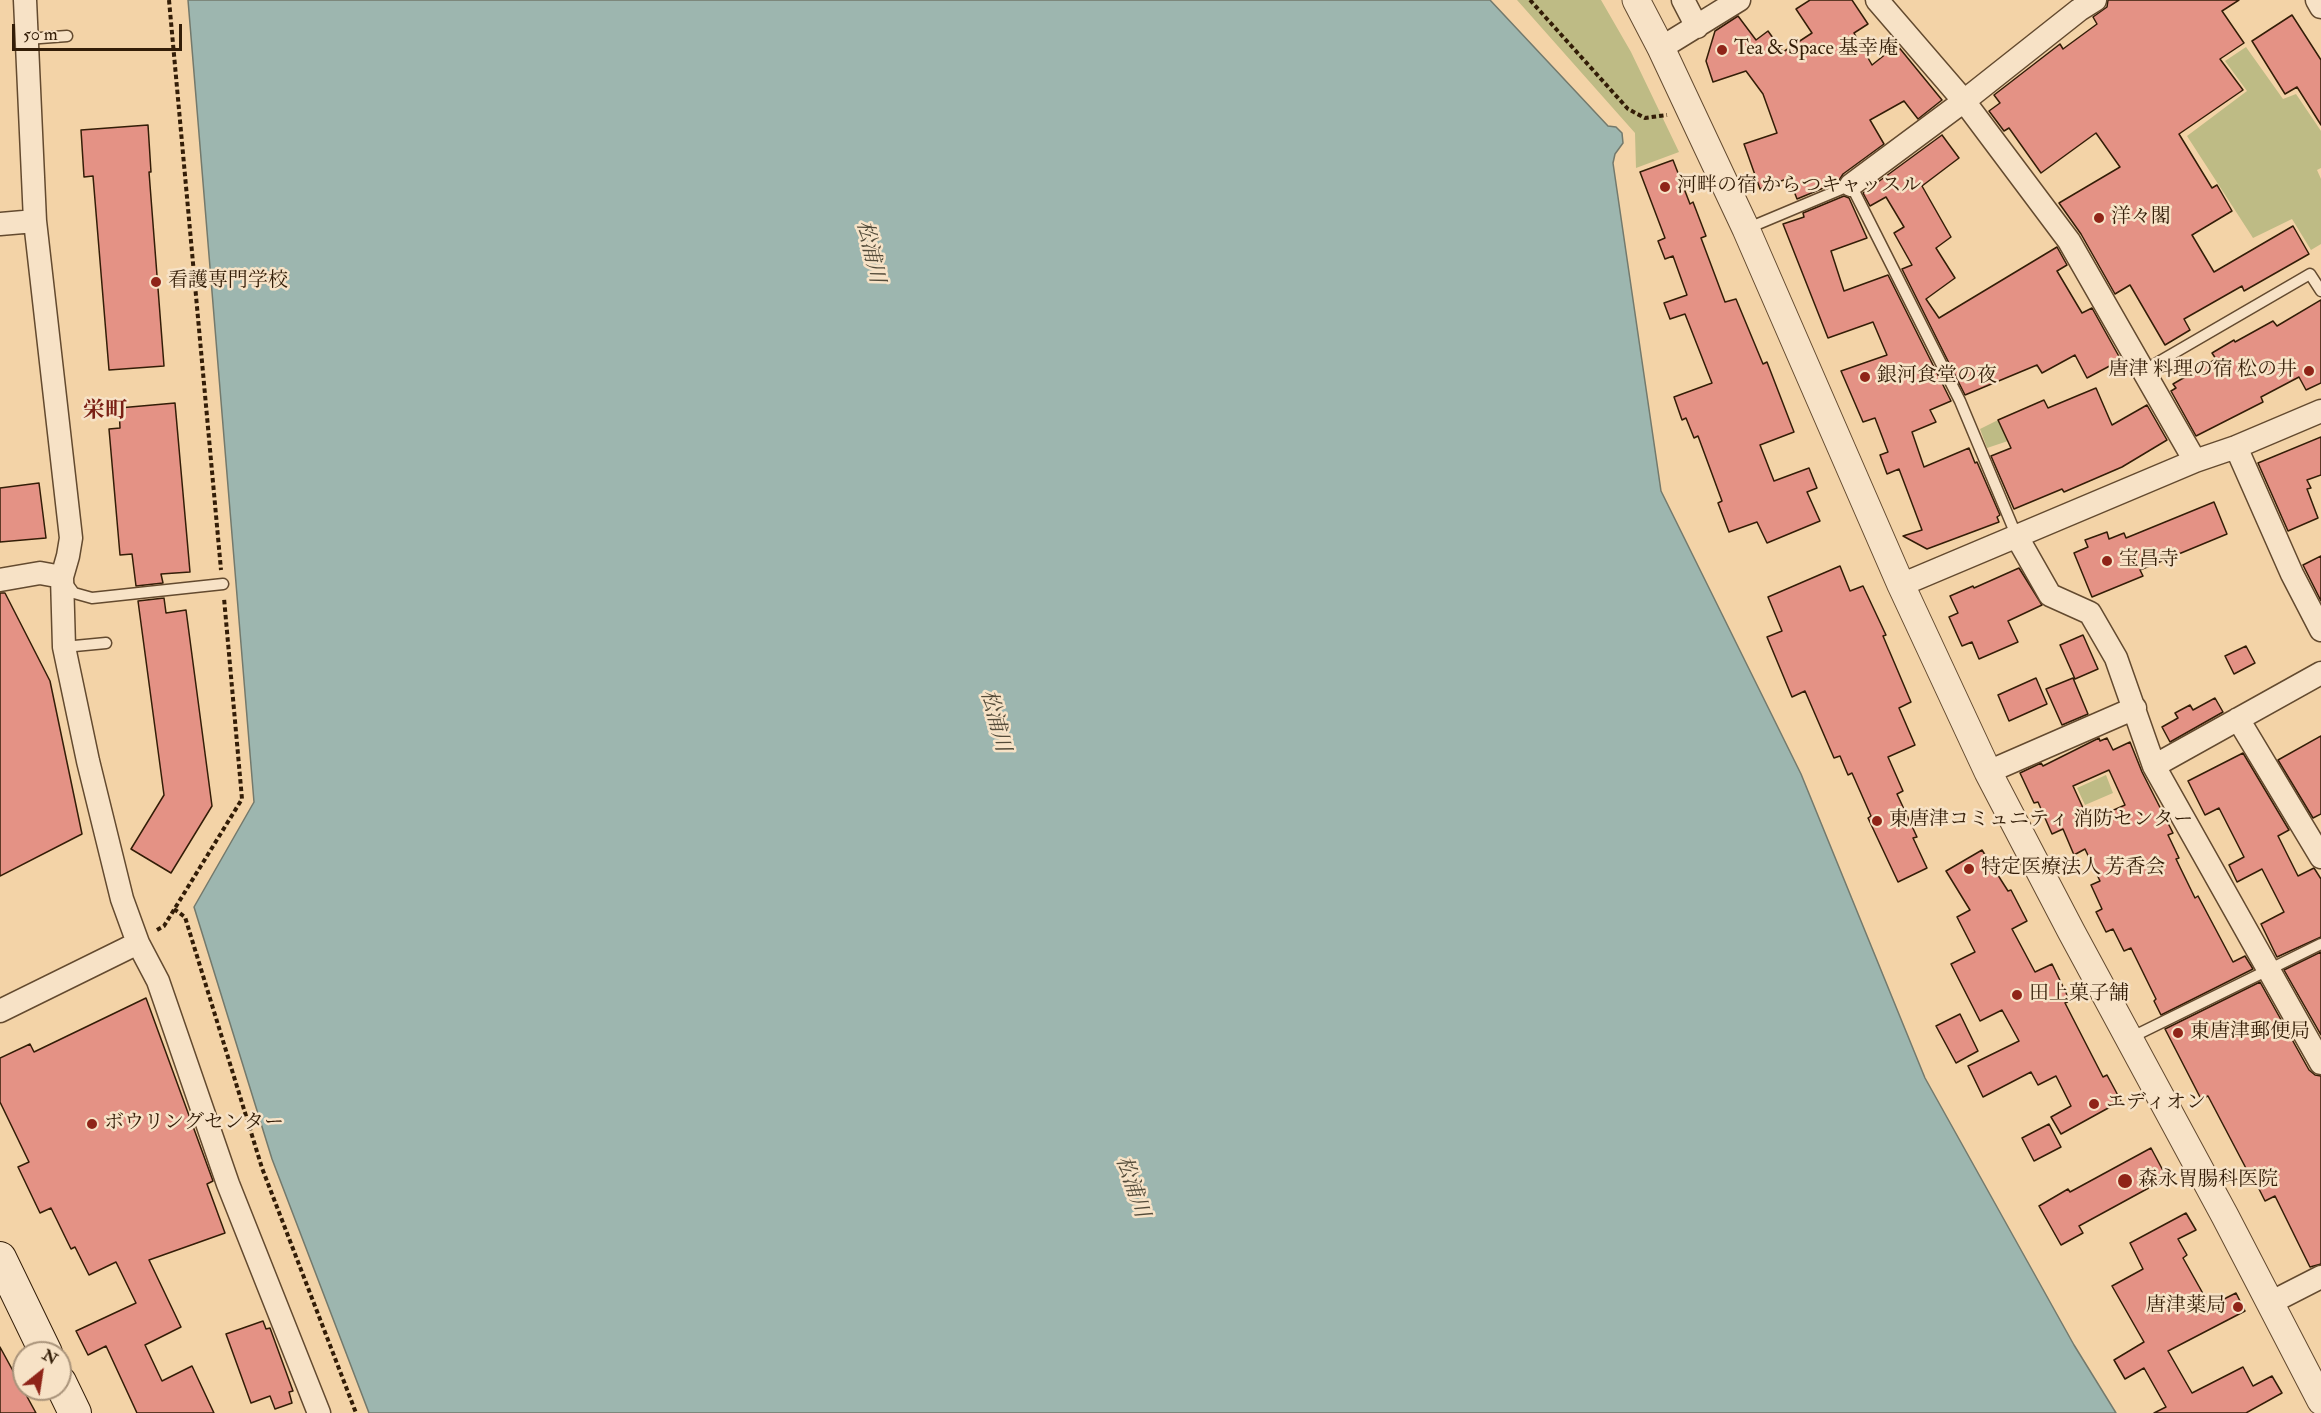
<!DOCTYPE html>
<meta charset="utf-8">
<style>
body{margin:0}
#map{position:relative;width:2321px;height:1413px;overflow:hidden;background:#f3d3a7;font-family:"IM FELL Double Pica",serif}
canvas{display:block}
.north{position:absolute;left:12px;top:1341px;width:60px;height:60px;box-sizing:border-box;background:#f7e2c6;border:2px solid #a9937a;border-radius:50%;rotate:30deg;font-size:16px;font-weight:700;line-height:24px;text-align:center;color:#331d07}
.north::after{content:'';display:block;margin:auto;width:21px;height:27px;background:#8f2418;clip-path:polygon(50% 0,100% 100%,50% 72%,0 100%)}
.scale{position:absolute;left:12px;top:24px;width:170px;height:27px;box-sizing:border-box;border:3px solid #331d07;border-top:0;padding-left:8px;font-size:18px;line-height:21px;white-space:nowrap;color:#331d07;-webkit-text-stroke:4px #f7e2c6;paint-order:stroke}
</style>
<div id="map">
<canvas width="2321" height="1413"></canvas>
<div class="north">N</div>
<div class="scale">50 m</div>
</div>
<script>
const g = document.querySelector('canvas').getContext('2d');
g.lineJoin = 'round';
function fillPath(path, color) {
  g.fillStyle = color;
  g.fill(path, 'evenodd');
}
function toPath(rows) {
  const path = new Path2D();
  for (const r of rows) {
    path.moveTo(r[0], r[1]);
    for (let i = 2; i < r.length; i += 2) path.lineTo(r[i], r[i + 1]);
  }
  return path;
}
function trace(path, color, width, dash) {
  g.strokeStyle = color;
  g.lineWidth = width;
  g.lineCap = dash ? 'butt' : 'round';
  g.setLineDash(dash || []);
  g.stroke(path);
}
function label(font, color, halo, rows, align = 'center') {
  g.font = font + ' "IM FELL Double Pica","Noto Serif JP",serif';
  g.lineWidth = 5;
  g.setLineDash([]);
  g.textBaseline = 'middle';
  g.strokeStyle = halo;
  g.fillStyle = color;
  for (const [text, x, y, turn = 0] of rows) {
    g.save();
    g.translate(x, y);
    g.rotate((+turn || 0) * Math.PI / 180);
    g.textAlign = isNaN(turn) ? turn : align;
    if (halo) g.strokeText(text, 0, 0);
    g.fillText(text, 0, 0);
    g.restore();
  }
}
const green = toPath([
 [1517,0,1601,0,1631,52,1679,152,1636,168,1635,133],
 [2246,47,2283,99,2296,94,2321,131,2321,168,2317,170,2321,179,2321,244,2311,250,2292,219,2253,238,2187,136,2247,91,2225,61],
 [1998,420,2008,441,1987,448,1980,429],
 [2106,775,2113,793,2085,805,2077,788]
]);
const water = toPath([
 [188,0,1490,0,1608,126,1616,127,1622,133,1623,143,1615,154,1613,163,1661,491,1801,774,1925,1078,2074,1345,2116,1413,369,1413,272,1159,194,907,254,802,188,0]
]);
const building = toPath([
 [1810,0,1852,0,1868,24,1854,33,1872,65,1897,45,1942,100,1918,119,1904,101,1870,120,1884,144,1843,174,1838,182,1797,199,1789,178,1760,189,1744,144,1777,133,1763,94,1746,71,1713,82,1706,61,1715,31,1738,16,1756,40,1768,31,1783,52,1812,33,1796,9,1810,0],
 [2108,0,2239,0,2222,11,2244,43,2220,59,2243,90,2179,134,2212,188,2217,185,2232,211,2192,235,2214,272,2293,226,2309,254,2244,291,2242,286,2184,319,2190,330,2165,345,2130,285,2115,294,2081,234,2059,203,2120,167,2096,133,2041,173,2009,128,2004,131,1989,111,2000,103,1994,95,2060,44,2063,49,2097,24,2093,17,2107,7,2108,0],
 [2292,15,2321,60,2321,125,2297,87,2285,94,2252,41,2292,15],
 [148,125,151,172,149,172,164,366,109,370,93,176,84,177,81,130,148,125],
 [1942,135,1959,158,1922,186,1951,237,1936,248,1955,278,1926,299,1939,318,2057,247,2067,265,2057,271,2082,313,2092,308,2121,360,2087,378,2075,355,2042,373,2037,365,1965,395,1902,269,1912,265,1894,233,1904,227,1886,197,1870,206,1863,193,1942,135],
 [1673,160,1690,204,1693,202,1706,236,1701,238,1725,302,1736,299,1763,364,1767,362,1794,432,1760,445,1774,481,1809,468,1817,488,1807,492,1820,521,1767,543,1757,522,1729,532,1718,503,1722,501,1698,436,1694,438,1686,418,1682,420,1674,397,1712,383,1685,314,1670,319,1664,303,1687,295,1673,256,1665,259,1658,241,1665,238,1640,172,1673,160],
 [1844,196,1849,198,1867,238,1831,251,1844,291,1888,275,1951,401,1930,410,1936,422,1912,432,1924,467,1969,448,1975,463,1977,462,2000,515,1997,517,1999,522,1927,549,1903,536,1922,530,1899,469,1887,474,1880,455,1888,452,1875,418,1863,422,1841,371,1887,355,1873,322,1828,338,1783,224,1804,217,1803,213,1844,196],
 [2321,300,2321,383,2306,390,2299,377,2261,397,2263,402,2196,436,2171,391,2176,388,2173,384,2216,359,2212,353,2234,340,2235,342,2273,321,2277,326,2321,300],
 [2096,388,2112,425,2147,405,2167,440,2122,467,2064,492,2062,489,2014,509,1991,456,2011,448,1998,420,2044,400,2048,408,2096,388],
 [175,403,190,572,161,574,163,583,136,586,132,554,120,555,109,429,120,428,119,408,175,403],
 [2321,437,2321,475,2307,480,2311,488,2307,489,2318,518,2288,531,2258,463,2321,437],
 [39,483,46,538,0,542,0,488,39,483],
 [2214,502,2227,534,2140,570,2143,576,2092,597,2074,553,2088,547,2085,540,2107,532,2109,539,2124,533,2126,538,2214,502],
 [2321,556,2321,601,2303,565,2321,556],
 [1840,566,1850,591,1863,586,1886,635,1883,636,1911,702,1899,708,1915,745,1888,757,1903,791,1897,794,1917,837,1913,838,1927,868,1898,882,1868,818,1871,816,1852,773,1848,775,1840,756,1834,758,1805,691,1792,697,1767,637,1782,631,1768,597,1840,566],
 [2019,568,2042,605,2008,621,2018,642,1979,659,1972,642,1962,646,1949,617,1958,613,1950,596,1973,586,1974,588,2019,568],
 [0,593,5,593,50,681,82,834,0,876,0,593],
 [164,598,166,613,186,610,212,806,171,873,131,849,164,795,138,601,164,598],
 [2083,635,2098,669,2075,679,2060,645,2083,635],
 [2246,646,2255,663,2234,674,2225,656,2246,646],
 [2036,678,2047,704,2009,721,1998,695,2036,678],
 [2073,678,2088,714,2062,725,2046,689,2073,678],
 [2215,698,2223,712,2170,742,2162,727,2178,718,2175,713,2190,705,2193,710,2215,698],
 [2321,736,2321,814,2313,818,2278,760,2321,736],
 [2099,738,2100,741,2107,738,2113,750,2130,742,2142,772,2173,833,2168,835,2179,858,2176,859,2195,898,2198,896,2233,962,2245,956,2253,969,2161,1015,2154,1001,2156,999,2131,948,2124,951,2113,929,2106,932,2096,912,2102,909,2091,885,2100,881,2085,849,2074,855,2063,829,2052,834,2038,802,2034,803,2020,773,2041,763,2043,766,2099,738],
 [2109,770,2125,805,2089,821,2073,786,2109,770],
 [2243,753,2289,830,2278,836,2298,876,2314,868,2321,879,2321,937,2277,957,2261,924,2284,912,2262,869,2237,882,2229,865,2244,857,2219,808,2205,815,2188,781,2243,753],
 [1982,850,2008,891,2011,890,2027,921,2012,929,2035,972,2052,964,2070,1001,2065,1003,2103,1077,2107,1075,2121,1101,2061,1134,2051,1117,2071,1106,2056,1076,2038,1085,2031,1072,1983,1097,1968,1066,2019,1041,2002,1010,1980,1021,1951,964,1975,952,1957,917,1970,910,1946,871,1982,850],
 [2321,952,2321,1035,2284,970,2321,952],
 [2260,982,2309,1070,2315,1075,2321,1076,2321,1264,2310,1267,2275,1196,2265,1201,2251,1173,2249,1174,2208,1096,2201,1099,2165,1029,2260,982],
 [146,998,213,1181,207,1184,225,1233,149,1260,181,1327,145,1345,162,1381,192,1366,214,1413,137,1413,106,1346,88,1355,76,1331,136,1303,116,1262,89,1275,75,1247,71,1249,51,1208,40,1213,18,1167,29,1162,0,1102,0,1058,30,1044,34,1052,146,998],
 [1960,1014,1978,1051,1956,1063,1936,1026,1960,1014],
 [2049,1124,2061,1147,2034,1161,2022,1138,2049,1124],
 [2151,1148,2167,1178,2079,1226,2083,1233,2061,1245,2039,1206,2068,1189,2070,1192,2151,1148],
 [2186,1213,2196,1230,2178,1239,2187,1255,2183,1258,2210,1306,2236,1293,2245,1311,2168,1351,2192,1393,2243,1367,2253,1386,2272,1376,2282,1393,2246,1413,2154,1413,2166,1407,2144,1368,2125,1379,2114,1360,2144,1342,2112,1286,2143,1269,2130,1243,2186,1213],
 [263,1321,266,1329,270,1328,293,1391,289,1392,292,1403,275,1409,270,1396,251,1403,226,1334,263,1321],
 [0,1347,36,1413,0,1413,0,1347]
]);
const path = toPath([
 [169,0,221,570],
 [1530,0,1628,109,1645,118,1667,115],
 [174,909,185,917,262,1168,356,1413],
 [157,930,164,926,242,799,224,598]
]);
const service = toPath([
 [27,39,67,36],
 [1746,229,1851,185,1960,401,2017,537],
 [2143,371,2310,274,2321,291],
 [66,582,74,593,92,598,223,584],
 [64,647,106,643],
 [2130,1038,2321,944]
]);
const minor = toPath([
 [25,0,35,221,71,538,68,556,62,577,64,647,88,761,122,899,138,943,158,981,228,1184,319,1413],
 [1683,0,1697,27],
 [1877,0,1964,101,2069,241,2195,461],
 [2317,0,2321,7],
 [1661,48,1739,0],
 [1851,185,1964,101,2079,10,2095,0],
 [0,224,35,221],
 [2236,447,2292,574,2321,630],
 [2017,537,2050,595,2090,613,2116,658,2154,766,2321,1063],
 [0,580,40,573,62,577],
 [1901,585,2195,461,2236,447,2321,411],
 [2238,719,2321,857],
 [2154,766,2321,673],
 [1988,772,2135,708],
 [0,1011,138,943],
 [2270,1303,2321,1277]
]);
const tertiary = toPath([
 [1636,0,1661,48,1746,229,1901,585,1988,772,2071,931,2225,1216,2321,1401]
]);
const secondary = toPath([
 [0,1258,46,1353],
 [60,1382,75,1413]
]);
const markers = [
 [1722,50,6,"#8f2418"],
 [1665,187,6,"#8f2418"],
 [2099,218,6,"#8f2418"],
 [156,282,6,"#8f2418"],
 [2309,371,6,"#8f2418"],
 [1865,377,6,"#8f2418"],
 [2107,561,6,"#8f2418"],
 [1877,821,6,"#8f2418"],
 [1969,869,6,"#8f2418"],
 [2017,995,6,"#8f2418"],
 [2178,1033,6,"#8f2418"],
 [2094,1104,6,"#8f2418"],
 [92,1124,6,"#8f2418"],
 [2125,1181,8,"#8f2418"],
 [2238,1307,6,"#8f2418"]
];
const poiNames = [
 ["Tea & Space 基幸庵",1734,50],
 ["河畔の宿 からつキャッスル",1677,187],
 ["洋々閣",2111,218],
 ["看護専門学校",168,282],
 ["唐津 料理の宿 松の井",2297,371,"right"],
 ["銀河食堂の夜",1877,377],
 ["宝昌寺",2119,561],
 ["東唐津コミュニティ 消防センター",1889,821],
 ["特定医療法人 芳香会",1981,869],
 ["田上菓子舗",2029,995],
 ["東唐津郵便局",2190,1033],
 ["エディオン",2106,1104],
 ["ボウリングセンター",104,1124],
 ["森永胃腸科医院",2138,1181],
 ["唐津薬局",2226,1307,"right"]
];
const waterNames = [
 ["松浦川",869,252,77],
 ["松浦川",994,721,75],
 ["松浦川",1131,1187,71]
];
const quarterNames = [
 ["栄町",105,412]
];
fillPath(green, '#bebb85');
fillPath(water, '#9db6af');
trace(water, '#73796c', 1.5);
fillPath(building, '#e49285');
trace(building, '#331d07', 1.5);
trace(service, '#634a2f', 13);
trace(minor, '#634a2f', 25);
trace(tertiary, '#634a2f', 29);
trace(secondary, '#331d07', 34);
trace(path, '#331d07', 4, [4.5, 3]);
trace(service, '#f7e2c6', 10);
trace(minor, '#f7e2c6', 22);
trace(tertiary, '#f7e2c6', 27);
trace(secondary, '#f7e2c6', 32);
for (const [x, y, r, color] of markers) {
  const dot = new Path2D();
  dot.arc(x, y, r, 0, 2 * Math.PI);
  g.fillStyle = color;
  g.fill(dot);
  trace(dot, '#f7e2c6', 2);
}
label('20px', '#331d07', '#f7e2c6', poiNames, 'left');
label('italic 21px', '#534b39', '#f7e2c6', waterNames);
label('bold 22px', '#7a1f14', '#f7e2c6', quarterNames);
</script>
